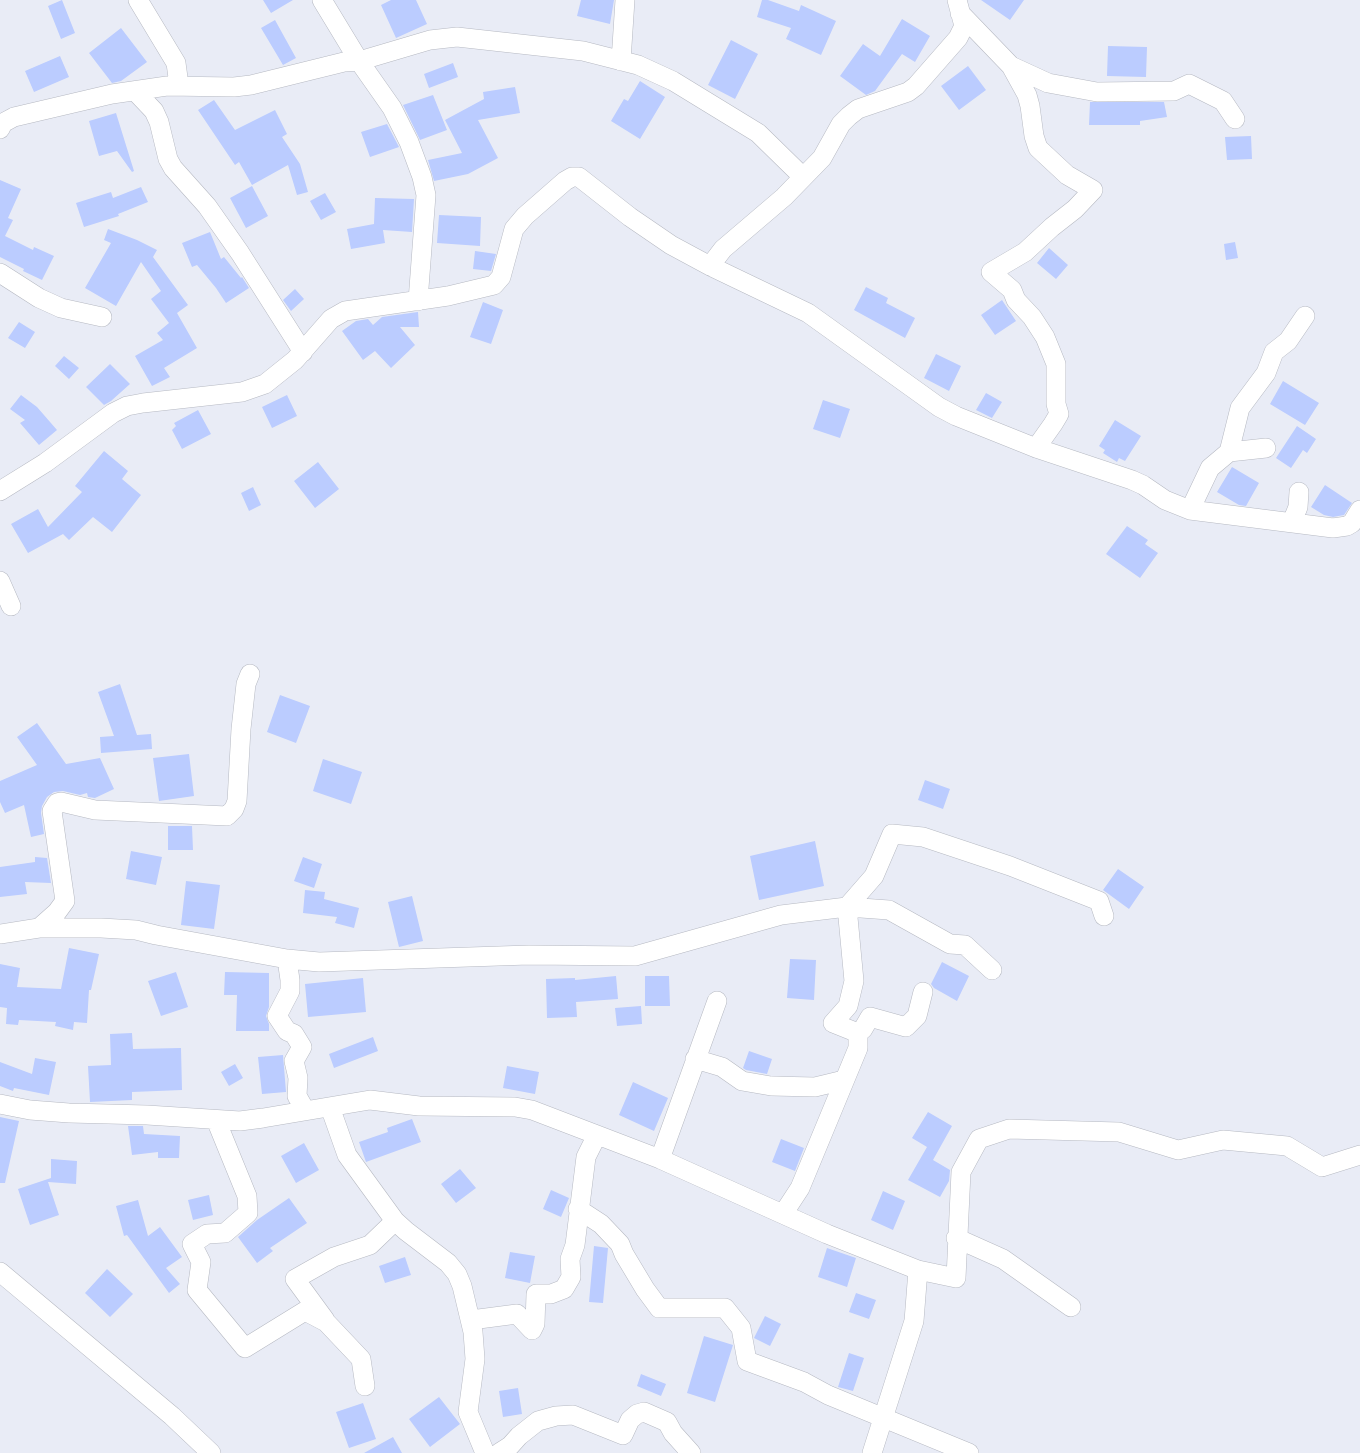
<!DOCTYPE html>
<style>
body{margin:0}
canvas{display:block;background:#e9ecf6}
</style>
<canvas width="1360" height="1453"></canvas>
<script>
const g = document.querySelector('canvas').getContext('2d');
g.lineJoin = 'round';
function fillPath(path, color) {
  g.fillStyle = color;
  g.fill(path, 'evenodd');
}
function toPath(rows) {
  const path = new Path2D();
  for (const r of rows) {
    path.moveTo(r[0], r[1]);
    for (let i = 2; i < r.length; i += 2) path.lineTo(r[i], r[i + 1]);
  }
  return path;
}
function trace(path, color, width, dash) {
  g.strokeStyle = color;
  g.lineWidth = width;
  g.lineCap = dash ? 'butt' : 'round';
  g.setLineDash(dash || []);
  g.stroke(path);
}
const building = toPath([
 [62,0,75,33,61,39,48,6],
 [263,0,293,0,271,13],
 [391,0,416,0,427,24,396,38,381,5],
 [581,0,614,0,610,24,577,16],
 [762,0,768,0,799,11,801,5,836,21,821,55,786,39,791,28,757,17],
 [981,0,1024,0,1010,20],
 [902,19,930,36,915,62,902,54,875,91,866,95,840,76,863,44,880,56],
 [275,20,296,58,283,65,261,28],
 [121,28,147,62,121,81,112,83,89,53],
 [731,40,758,54,735,99,708,85],
 [1108,46,1147,47,1146,77,1107,76],
 [60,56,69,77,34,92,25,71],
 [453,63,458,77,429,88,424,74],
 [968,66,986,90,959,110,941,86],
 [640,81,665,97,640,139,611,121,624,99,628,101],
 [515,87,520,113,478,120,498,158,468,174,434,181,428,160,462,153,445,120,484,99,483,92],
 [433,95,447,130,420,140,403,105],
 [214,100,235,130,275,110,287,134,282,137,300,164,308,192,297,195,288,165,252,185,239,162,235,165,198,110],
 [1090,102,1164,102,1167,117,1140,121,1140,125,1089,125],
 [116,113,134,171,132,172,117,151,99,156,89,121],
 [387,124,399,147,370,157,361,132],
 [1251,136,1252,159,1227,160,1225,137],
 [0,180,21,189,8,218,13,220,5,236,33,250,34,247,54,256,42,280,23,271,24,269,0,257],
 [252,186,268,216,246,228,230,198],
 [141,187,148,202,118,214,119,216,84,227,76,203,111,192,113,198],
 [325,193,336,212,321,220,310,201],
 [375,198,414,199,412,232,383,230,385,243,351,249,347,229,374,224],
 [439,215,481,217,480,246,437,243],
 [108,229,137,240,157,250,153,257,188,305,177,313,197,348,164,368,170,377,152,386,135,356,163,340,157,333,169,323,151,299,161,291,141,262,116,306,85,288,111,243,104,240],
 [210,232,221,259,224,257,241,278,242,277,249,288,226,303,216,288,197,265,192,267,182,243],
 [1235,242,1238,258,1226,260,1224,244],
 [1049,248,1068,265,1056,279,1037,263],
 [475,251,496,254,491,271,473,269],
 [866,287,888,298,886,303,915,318,905,338,854,310],
 [295,289,304,299,291,311,283,300],
 [1002,300,1016,321,995,335,981,315],
 [483,302,503,310,491,344,470,337],
 [418,312,419,327,400,327,415,345,391,368,375,351,363,360,342,331,356,321,368,319,373,325,382,317],
 [19,322,35,332,25,348,8,338],
 [936,354,961,366,949,391,924,378],
 [64,356,79,368,69,379,55,366],
 [110,364,130,384,111,401,104,405,86,387],
 [1283,381,1319,403,1305,425,1270,404],
 [986,393,1002,402,992,418,976,410],
 [21,395,37,407,57,430,39,445,20,423,25,420,10,409],
 [287,395,297,416,272,428,262,407],
 [823,400,850,409,840,438,813,429],
 [198,410,211,434,182,449,172,430,176,426,174,423],
 [1115,420,1141,436,1125,461,1119,458,1117,462,1103,453,1105,450,1099,446],
 [1297,426,1316,439,1307,453,1303,450,1291,468,1276,458],
 [104,451,128,471,122,479,141,495,112,532,93,517,69,540,63,534,28,553,11,524,38,509,48,527,82,492,75,486],
 [318,462,339,489,315,508,294,481],
 [1232,467,1259,483,1246,506,1239,505,1217,492],
 [1325,485,1352,503,1344,515,1333,517,1324,515,1311,507],
 [253,487,261,505,249,511,241,493],
 [1127,526,1148,540,1145,544,1158,553,1140,578,1106,554],
 [120,684,137,735,151,734,152,749,101,753,100,737,114,736,98,692],
 [280,695,310,706,296,743,267,732],
 [37,723,66,764,100,758,114,789,95,798,88,797,87,793,80,795,63,791,54,792,47,797,42,806,41,813,44,834,31,837,24,805,5,813,0,802,0,781,37,765,17,737],
 [189,754,194,796,159,801,153,758],
 [323,759,362,772,351,804,313,791],
 [925,780,950,789,943,809,918,800],
 [168,826,192,826,193,850,168,850],
 [815,841,824,886,759,900,750,856],
 [131,851,162,857,156,885,126,879],
 [35,857,47,858,51,883,25,882,27,894,0,897,0,867,35,862],
 [303,857,322,864,314,888,294,881],
 [1118,869,1144,887,1129,909,1103,890],
 [186,881,220,885,214,929,181,925],
 [305,890,325,892,324,899,359,908,354,928,335,923,337,917,303,913],
 [412,896,423,941,399,947,388,902],
 [69,948,99,954,91,990,89,990,87,1023,74,1022,73,1030,55,1026,56,1022,19,1020,18,1025,6,1024,7,1008,0,1007,0,964,20,968,17,987,61,989],
 [790,959,816,960,814,1000,787,998],
 [942,962,969,976,957,1001,934,988,931,984],
 [176,972,188,1007,161,1016,148,981],
 [225,972,269,973,269,1007,266,1016,269,1024,269,1031,236,1031,237,995,224,995],
 [616,976,618,999,576,1002,577,1017,547,1018,546,979,575,978,575,980],
 [645,976,669,976,670,1006,645,1006],
 [363,978,366,1012,308,1017,305,984],
 [641,1006,642,1024,617,1026,615,1008],
 [132,1033,133,1049,181,1048,182,1090,132,1092,132,1100,90,1102,88,1066,111,1065,110,1034],
 [373,1037,378,1051,334,1068,329,1054],
 [749,1051,772,1059,767,1074,746,1070,743,1068],
 [283,1055,286,1092,262,1094,258,1057],
 [35,1058,56,1062,49,1095,14,1088,13,1091,0,1086,0,1062,32,1074],
 [235,1064,243,1078,229,1086,221,1072],
 [507,1066,539,1072,535,1094,503,1088],
 [633,1082,668,1098,654,1131,619,1115],
 [928,1112,952,1126,933,1160,950,1170,949,1181,940,1197,908,1180,927,1147,912,1138],
 [0,1117,19,1121,5,1183,0,1183],
 [412,1119,421,1142,366,1162,359,1142,388,1132,387,1128],
 [128,1126,143,1126,144,1134,180,1136,179,1158,158,1158,158,1152,132,1155],
 [781,1139,804,1148,795,1171,772,1162],
 [304,1143,319,1170,296,1183,281,1156],
 [51,1159,77,1161,76,1184,48,1182,59,1215,30,1225,18,1189,51,1178],
 [460,1169,476,1188,456,1203,441,1184],
 [551,1190,569,1198,561,1217,543,1209],
 [883,1191,905,1201,893,1230,871,1220],
 [209,1195,213,1215,193,1220,188,1200],
 [289,1198,307,1223,270,1248,273,1251,257,1263,238,1237,257,1220],
 [138,1200,148,1236,160,1227,182,1257,166,1268,180,1284,169,1293,127,1235,124,1236,116,1206],
 [594,1246,608,1248,603,1303,589,1302],
 [827,1248,856,1258,847,1287,818,1277],
 [510,1252,535,1256,530,1283,505,1278],
 [405,1257,411,1275,385,1283,379,1266],
 [107,1269,133,1294,110,1317,85,1293],
 [856,1293,876,1300,869,1319,849,1312],
 [765,1316,781,1324,770,1346,754,1338],
 [704,1336,733,1345,715,1402,687,1393],
 [849,1353,864,1358,853,1391,838,1387],
 [641,1374,666,1384,661,1396,637,1386],
 [518,1388,522,1414,503,1417,499,1391],
 [439,1397,460,1424,430,1447,409,1419],
 [363,1403,376,1439,349,1448,336,1412],
 [393,1437,402,1453,364,1453]
]);
const minor = toPath([
 [138,0,176,63,179,85],
 [322,0,359,61,392,108,409,142,422,177,426,195,418,301],
 [960,13,1011,66,1027,95,1030,106,1034,136,1038,148,1067,175,1093,190,1075,209,1052,227,1025,252,991,272,1012,290,1016,300,1032,317,1045,337,1056,364,1056,404,1059,414,1053,424,1036,448],
 [621,61,625,0],
 [1011,66,1048,83,1097,92,1174,91,1189,84,1223,101,1235,119],
 [135,91,154,111,159,122,168,159,173,168,207,206,240,253,303,352],
 [0,129,3,123,14,117,112,94,167,86,234,87,251,85,344,62,359,61,430,40,457,37,583,51,638,65,673,81,758,133,803,177],
 [710,266,723,249,784,197,822,158,841,124,849,116,858,109,908,92,916,86,958,38,964,26,957,0],
 [0,273,39,298,61,308,102,317],
 [1229,452,1240,408,1266,373,1274,352,1288,341,1305,316],
 [0,491,45,463,113,413,127,406,143,403,242,392,265,384,295,360,331,319,345,311,448,296,494,285,501,277,514,229,525,216,565,181,572,177,579,177,630,217,671,245,710,266,808,313,939,407,956,416,1036,448,1132,480,1143,485,1165,500,1190,510,1333,528,1347,526,1352,523,1360,510],
 [1190,510,1210,468,1229,452,1266,448],
 [1292,522,1298,507,1299,492],
 [0,581,11,606],
 [39,928,57,912,65,901,52,811,57,803,61,802,95,810,227,816,234,809,237,801,241,729,246,684,250,674],
 [0,934,39,928,101,928,136,930,156,935,287,959,319,962,529,955,635,956,781,915,847,907,874,876,892,834,923,837,1010,866,1099,901,1104,916],
 [287,959,290,980,290,991,277,1016,287,1031,294,1034,302,1047,294,1061,298,1078,297,1096,305,1110],
 [858,1033,863,1029,870,1017,906,1027,917,1016,923,992],
 [695,1059,722,1067,742,1081,771,1086,815,1087,844,1080],
 [0,1104,30,1110,69,1113,147,1115,240,1121,263,1118,370,1100,419,1106,515,1107,532,1110,660,1159,827,1234,918,1270,956,1278,961,1172,979,1139,1009,1129,1119,1132,1178,1150,1223,1140,1287,1146,1322,1167,1360,1155],
 [330,1107,347,1155,395,1221,406,1231,448,1263,457,1274,462,1286,473,1332,475,1359,468,1412,485,1453],
 [216,1120,247,1196,248,1213,225,1233,207,1234,192,1244,201,1262,197,1290,245,1348,305,1311,326,1322,361,1359,365,1386],
 [660,1159,717,1001],
 [578,1209,601,1224,620,1244,624,1254,645,1289,659,1308,725,1308,741,1328,747,1361,804,1382,828,1395,969,1453],
 [783,1214,800,1188,858,1048,858,1033,833,1023,848,1006,854,981,847,907,889,910,950,944,965,945,992,970],
 [956,1238,1003,1259,1071,1307],
 [0,1272,172,1416,211,1453],
 [325,1320,295,1279,334,1257,370,1245,395,1221],
 [471,1320,517,1314,532,1330,535,1324,536,1294,551,1294,564,1289,571,1277,570,1259,575,1245,586,1157,597,1135],
 [499,1453,510,1446,519,1436,538,1421,556,1416,573,1415,623,1435,630,1420,637,1414,644,1412,667,1422,673,1433,691,1453],
 [872,1453,914,1321,918,1270]
]);
fillPath(building, '#bcf');
trace(minor, '#b6b9c2', 20);
trace(minor, '#fff', 19);
</script>
